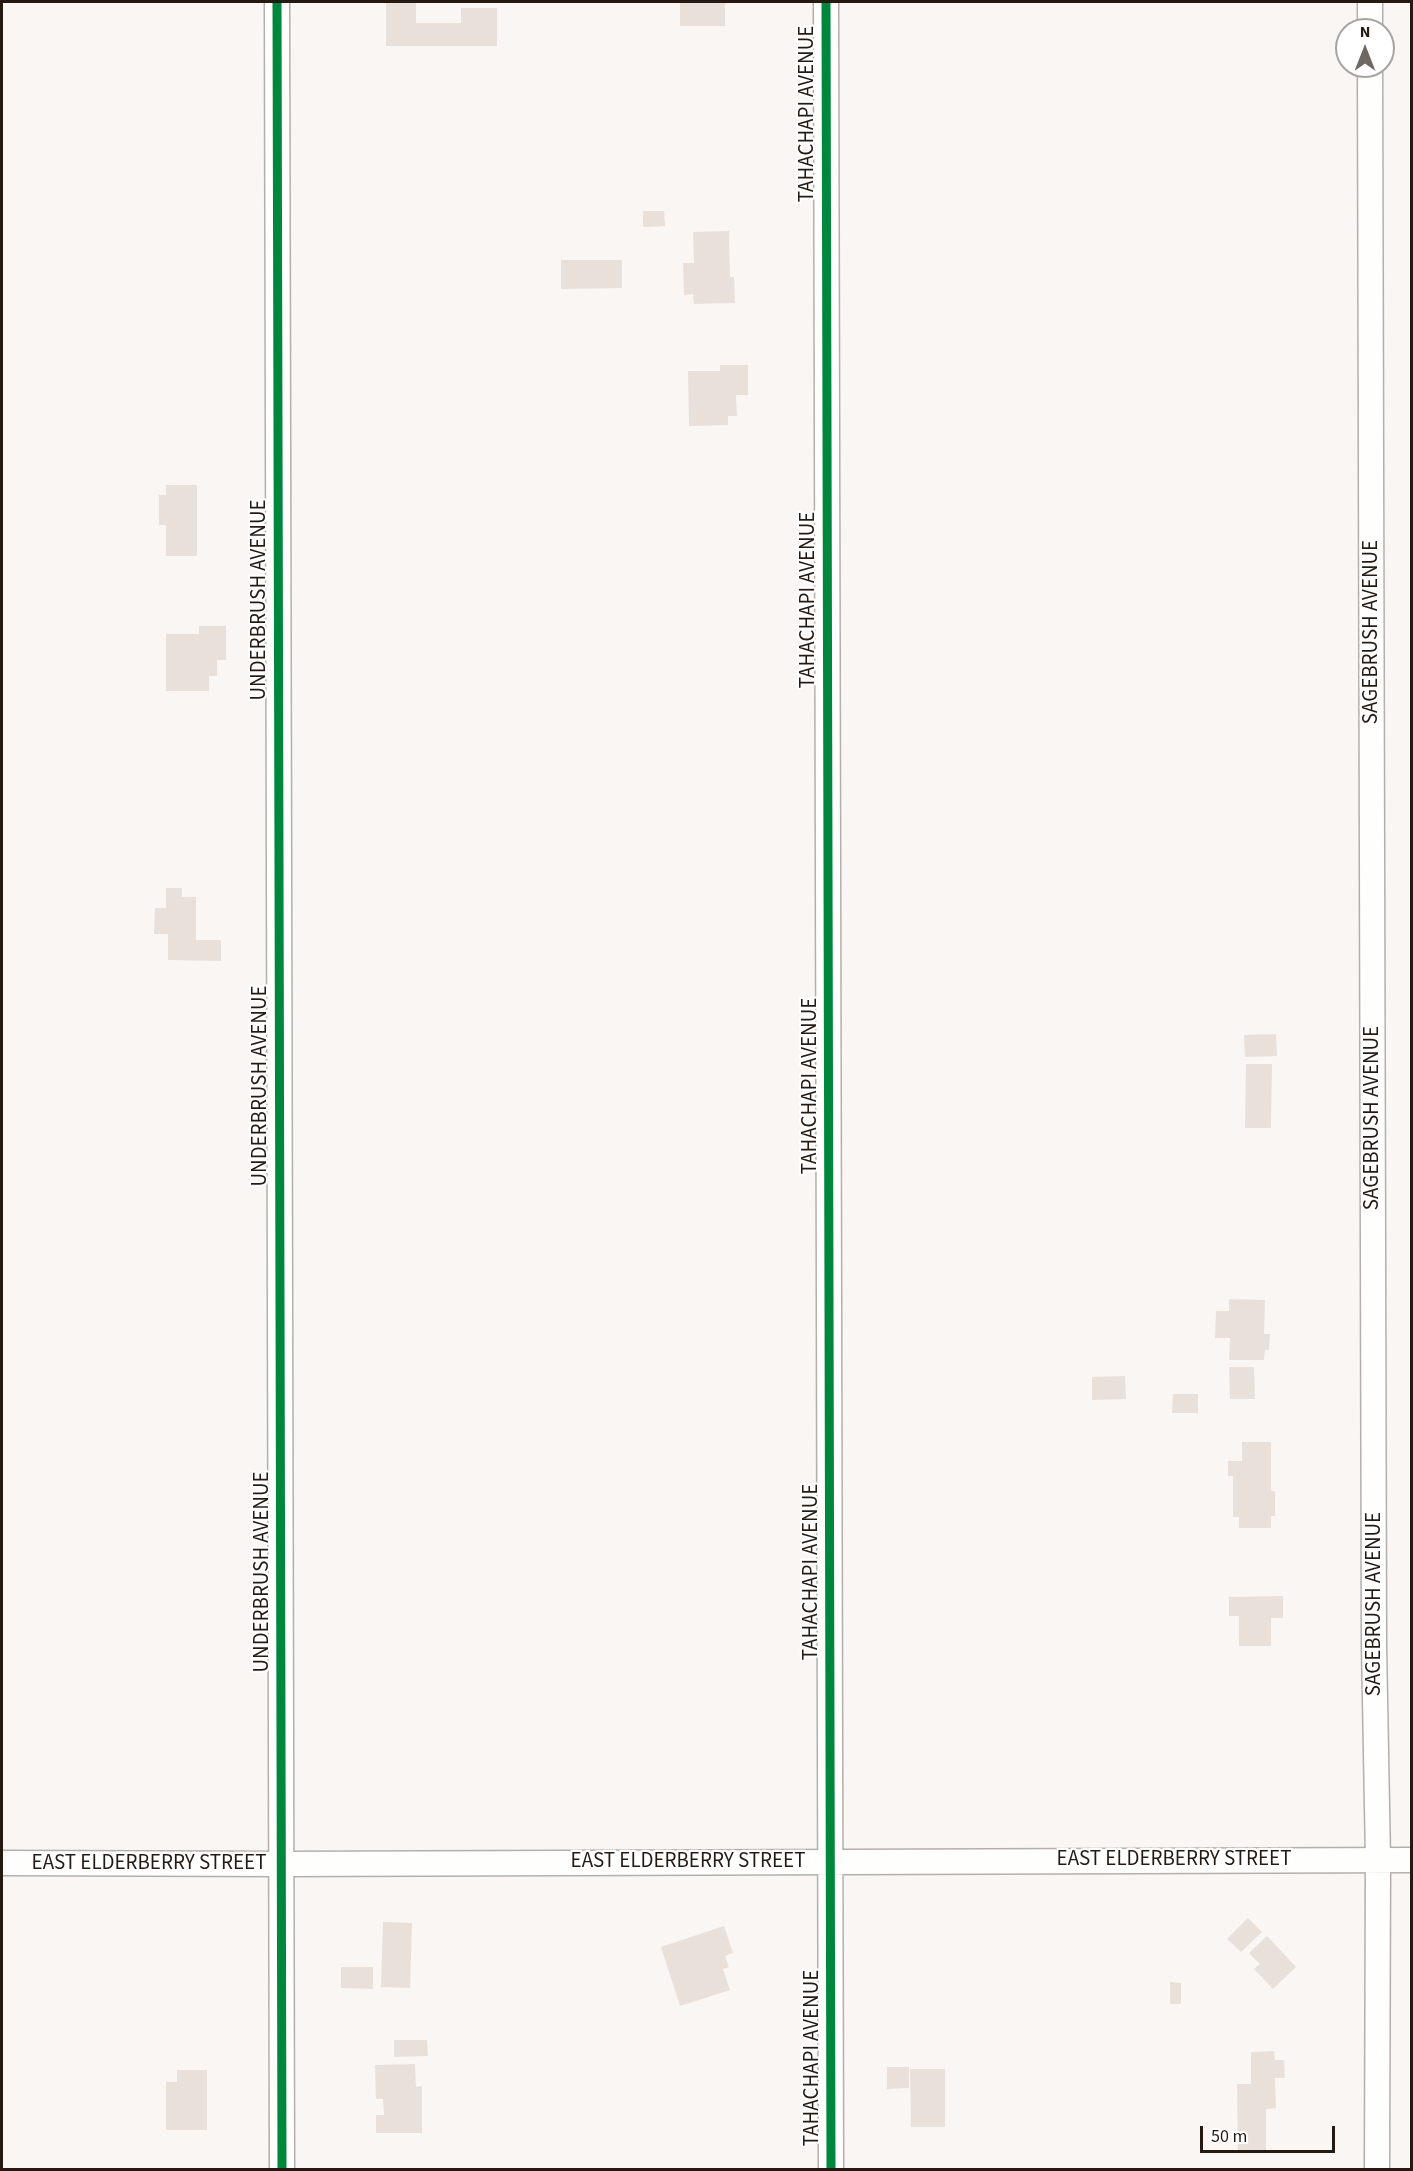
<!DOCTYPE html>
<style>
body{margin:0}
#map{position:relative;width:1413px;height:2171px;overflow:hidden;background:#f9f6f4;font-family:"Source Sans 3",sans-serif}
canvas{display:block}
.frame{position:absolute;inset:0;border:3px solid #251a12;pointer-events:none}
.north{position:absolute;left:1335px;top:18px;width:60px;height:60px;box-sizing:border-box;background:#fff;border:2px solid #a8a3a0;border-radius:50%;rotate:0deg;font-size:16px;font-weight:700;line-height:24px;text-align:center;color:#251a12}
.north::after{content:'';display:block;margin:auto;width:21px;height:27px;background:#6f6761;clip-path:polygon(50% 0,100% 100%,50% 72%,0 100%)}
.scale{position:absolute;left:1200px;top:2126px;width:135px;height:27px;box-sizing:border-box;border:3px solid #251a12;border-top:0;padding-left:8px;font-size:18px;line-height:21px;white-space:nowrap;color:#251a12;-webkit-text-stroke:4px #fff;paint-order:stroke}
</style>
<div id="map">
<canvas width="1413" height="2171"></canvas>
<div class="frame"></div>
<div class="north">N</div>
<div class="scale">50 m</div>
</div>
<script>
const g = document.querySelector('canvas').getContext('2d');
g.lineJoin = 'round';
function fillPath(path, color) {
  g.fillStyle = color;
  g.fill(path, 'evenodd');
}
function toPath(rows) {
  const path = new Path2D();
  for (const r of rows) {
    path.moveTo(r[0], r[1]);
    for (let i = 2; i < r.length; i += 2) path.lineTo(r[i], r[i + 1]);
  }
  return path;
}
function trace(path, color, width, dash) {
  g.strokeStyle = color;
  g.lineWidth = width;
  g.lineCap = dash ? 'butt' : 'round';
  g.setLineDash(dash || []);
  g.stroke(path);
}
function label(font, color, halo, rows, align = 'center') {
  g.font = font + ' "Source Sans 3",sans-serif';
  g.lineWidth = 4.5;
  g.setLineDash([]);
  g.textBaseline = 'middle';
  g.strokeStyle = halo;
  g.fillStyle = color;
  for (const [text, x, y, turn = 0] of rows) {
    g.save();
    g.translate(x, y);
    g.rotate((+turn || 0) * Math.PI / 180);
    g.textAlign = isNaN(turn) ? turn : align;
    if (halo) g.strokeText(text, 0, 0);
    g.fillText(text, 0, 0);
    g.restore();
  }
}
const building = toPath([
 [386,2,416,2,416,23,461,23,461,8,497,8,497,46,386,46],
 [680,2,725,2,725,26,680,26],
 [643,211,664,211,665,226,643,227],
 [729,231,730,277,734,277,735,303,694,304,693,294,684,295,683,263,694,263,693,232],
 [561,260,622,260,622,288,561,289],
 [720,365,748,365,748,395,736,395,737,416,728,416,728,425,689,426,688,371,720,371],
 [166,485,197,485,197,556,166,556,166,525,159,525,159,495,166,495],
 [199,626,226,626,226,660,217,660,217,676,209,676,209,691,166,691,166,634,199,634],
 [166,888,182,888,182,897,196,897,196,940,221,940,221,961,168,960,168,934,154,934,155,908,166,908],
 [1276,1034,1277,1056,1245,1057,1244,1035],
 [1246,1064,1272,1064,1271,1128,1245,1128],
 [1229,1299,1265,1300,1264,1334,1270,1334,1269,1350,1265,1350,1264,1360,1229,1360,1230,1338,1215,1338,1216,1311,1229,1311],
 [1229,1367,1254,1367,1255,1399,1230,1399],
 [1125,1376,1126,1399,1092,1400,1092,1377],
 [1173,1394,1198,1394,1198,1413,1172,1413],
 [1242,1442,1271,1442,1271,1491,1275,1491,1275,1516,1271,1516,1271,1528,1239,1528,1239,1517,1233,1517,1233,1476,1228,1476,1228,1461,1242,1461],
 [1283,1596,1283,1618,1271,1618,1271,1646,1239,1646,1239,1616,1229,1616,1229,1597],
 [1248,1918,1262,1932,1241,1952,1227,1939],
 [383,1922,412,1923,410,1988,381,1987],
 [724,1926,733,1953,725,1956,729,1967,723,1969,730,1990,680,2006,661,1947],
 [1267,1936,1296,1967,1273,1989,1254,1969,1260,1964,1249,1953],
 [341,1967,373,1967,373,1989,341,1988],
 [1170,1982,1181,1983,1181,2004,1170,2004],
 [394,2040,427,2040,428,2056,394,2057],
 [1274,2051,1275,2060,1284,2060,1285,2078,1275,2078,1276,2108,1266,2109,1266,2152,1238,2152,1237,2084,1251,2084,1251,2052],
 [415,2064,416,2087,422,2086,422,2133,376,2133,376,2115,384,2115,383,2099,376,2099,375,2065],
 [887,2067,909,2067,909,2088,887,2089],
 [910,2069,945,2069,945,2127,911,2127],
 [177,2070,207,2070,207,2130,166,2130,166,2082,177,2082]
]);
const minor = toPath([
 [277,2,282,2170],
 [826,2,831,2170],
 [1370,2,1370,30],
 [1370,66,1374,1645,1378,1860,1377,2170],
 [2,1863,282,1864,1412,1860]
]);
const cycleway = toPath([
 [277,2,282,2170],
 [826,2,831,2170]
]);
const streetNames = [
 ["TAHACHAPI AVENUE",808,114,-90],
 ["UNDERBRUSH AVENUE",260,600,-90],
 ["TAHACHAPI AVENUE",809,600,-90],
 ["SAGEBRUSH AVENUE",1372,632,-90],
 ["UNDERBRUSH AVENUE",261,1086,-90],
 ["TAHACHAPI AVENUE",811,1086,-90],
 ["SAGEBRUSH AVENUE",1373,1118,-90],
 ["UNDERBRUSH AVENUE",263,1572,-90],
 ["TAHACHAPI AVENUE",812,1572,-90],
 ["SAGEBRUSH AVENUE",1375,1604,-90],
 ["EAST ELDERBERRY STREET",1174,1860],
 ["EAST ELDERBERRY STREET",688,1862],
 ["EAST ELDERBERRY STREET",149,1864],
 ["TAHACHAPI AVENUE",813,2058,-90]
];
fillPath(building, '#e9e0d9');
trace(minor, '#b5afab', 27);
trace(minor, '#fefefd', 24);
trace(cycleway, '#00873e', 9);
label('21px', '#251a12', '#fff', streetNames);
</script>
